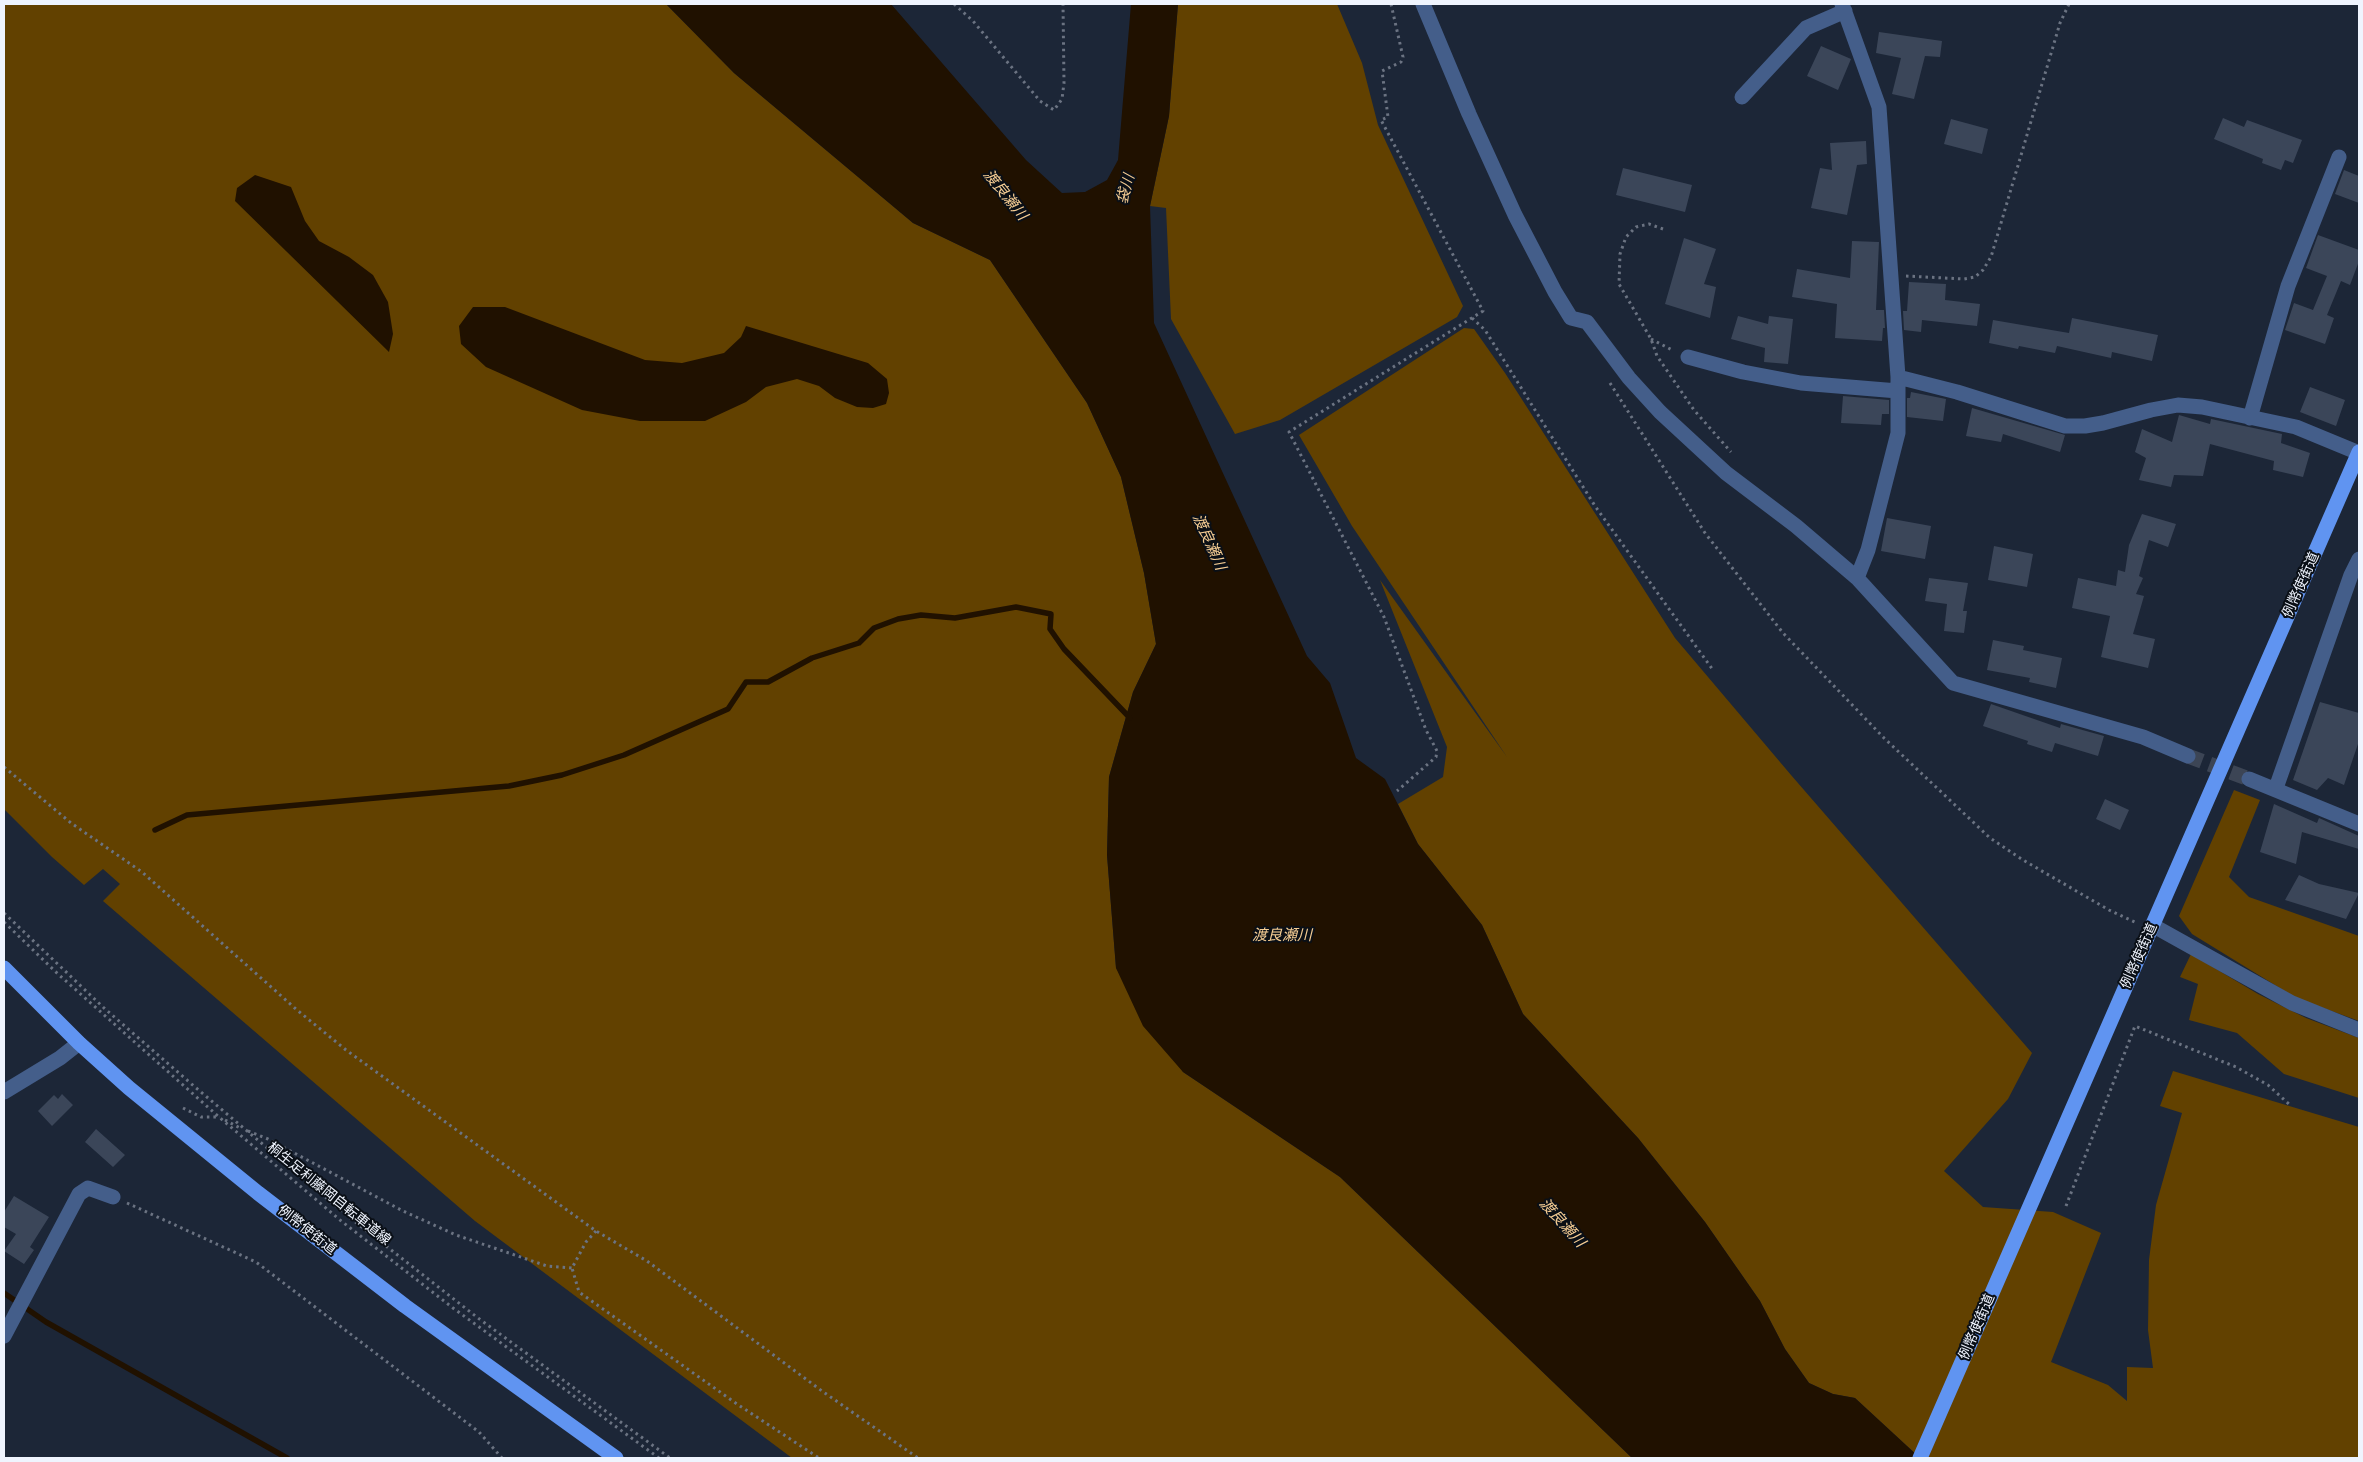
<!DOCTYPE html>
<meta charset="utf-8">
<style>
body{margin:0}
#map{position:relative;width:2363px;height:1462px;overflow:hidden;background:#1c2637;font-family:Montserrat,sans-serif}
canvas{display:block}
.frame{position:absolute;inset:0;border:5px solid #eff4fe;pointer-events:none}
</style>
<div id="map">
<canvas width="2363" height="1462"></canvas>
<div class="frame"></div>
</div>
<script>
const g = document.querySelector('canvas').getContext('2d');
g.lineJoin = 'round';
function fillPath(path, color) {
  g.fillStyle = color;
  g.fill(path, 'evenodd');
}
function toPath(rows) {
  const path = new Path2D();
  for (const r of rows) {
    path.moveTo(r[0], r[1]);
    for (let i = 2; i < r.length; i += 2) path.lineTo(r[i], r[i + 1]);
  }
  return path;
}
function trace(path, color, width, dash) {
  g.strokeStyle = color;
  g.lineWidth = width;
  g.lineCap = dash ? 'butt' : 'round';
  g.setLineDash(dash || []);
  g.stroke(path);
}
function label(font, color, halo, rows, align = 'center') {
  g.font = font + ' Montserrat,"Noto Sans JP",sans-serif';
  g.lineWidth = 4;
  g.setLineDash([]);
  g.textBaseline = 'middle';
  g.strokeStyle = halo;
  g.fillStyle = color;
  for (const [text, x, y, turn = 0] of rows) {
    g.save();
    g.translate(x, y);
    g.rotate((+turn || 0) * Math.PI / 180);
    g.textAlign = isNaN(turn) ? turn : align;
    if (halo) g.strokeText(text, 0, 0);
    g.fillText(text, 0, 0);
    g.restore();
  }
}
const green = toPath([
 [4,4,666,4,734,73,913,223,990,260,1087,403,1121,477,1144,573,1156,644,1133,692,1109,777,1107,855,1116,968,1183,1072,1340,1177,1632,1458,792,1458,475,1221,103,901,120,884,103,869,84,885,52,857,4,809],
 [1178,4,1337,4,1362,63,1378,125,1463,306,1457,317,1280,420,1235,434,1171,319,1166,208,1150,206,1169,116],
 [1464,328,1474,329,1505,373,1675,638,1791,775,2032,1053,2008,1099,1944,1171,1983,1207,2053,1212,2101,1233,2051,1362,2108,1385,2127,1401,2127,1367,2153,1368,2148,1330,2149,1260,2156,1205,2182,1113,2160,1106,2173,1071,2359,1127,2359,1458,1920,1458,1855,1398,1833,1394,1809,1383,1785,1349,1760,1301,1705,1222,1638,1138,1523,1014,1482,925,1418,844,1398,804,1443,777,1447,747,1380,580,1507,757,1352,526,1299,435],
 [2234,790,2260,800,2229,877,2249,897,2359,936,2359,1021,2296,998,2192,934,2179,916],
 [2191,954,2258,994,2306,1018,2359,1038,2359,1098,2284,1074,2237,1033,2189,1020,2198,984,2180,977]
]);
const water = toPath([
 [666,4,891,4,1026,160,1062,193,1085,192,1107,180,1118,160,1131,4,1178,4,1169,116,1150,206,1154,323,1307,656,1330,683,1356,758,1385,779,1418,844,1482,925,1523,1014,1638,1138,1705,1222,1760,1301,1785,1349,1809,1383,1833,1394,1855,1398,1920,1458,1632,1458,1340,1177,1183,1072,1143,1026,1116,968,1107,855,1109,777,1133,692,1156,644,1144,573,1121,477,1087,403,990,260,913,223,734,73],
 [255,175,291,187,305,221,319,241,349,257,373,275,388,302,393,334,389,352,235,201,237,188],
 [473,307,505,307,645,360,682,363,724,353,741,337,746,326,868,363,887,379,889,393,886,404,873,408,857,407,835,398,819,386,797,379,766,387,746,402,705,421,640,421,582,410,486,367,461,344,459,326]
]);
const stream = toPath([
 [155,830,187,815,509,786,562,775,624,755,728,709,746,682,768,682,812,658,859,643,874,628,898,619,921,615,955,618,1016,607,1051,614,1050,629,1064,649,1130,718],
 [4,1293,46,1322,287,1458]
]);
const building = toPath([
 [1879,32,1942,41,1940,57,1925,56,1914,99,1892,94,1901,58,1876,53],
 [1821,46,1851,59,1838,90,1807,76],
 [2223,118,2244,127,2247,120,2302,140,2293,163,2285,160,2281,170,2262,163,2263,159,2214,139],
 [1951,119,1988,129,1982,154,1944,144],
 [1866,141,1867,164,1857,165,1847,215,1811,208,1820,168,1832,170,1830,143],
 [1623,168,1692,185,1685,212,1616,195],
 [2344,170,2359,176,2359,203,2335,194],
 [2318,235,2359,250,2359,261,2350,285,2341,281,2327,315,2334,318,2325,344,2285,330,2294,303,2313,310,2327,276,2306,268],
 [1684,238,1716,249,1704,284,1716,287,1710,318,1665,304],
 [1852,241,1879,242,1876,310,1884,310,1885,328,1883,328,1882,341,1835,338,1837,304,1792,297,1797,269,1850,278],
 [1909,282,1946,284,1945,300,1980,304,1977,326,1922,320,1921,332,1904,330,1903,311,1907,311],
 [1738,316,1768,324,1769,316,1793,319,1788,364,1764,362,1765,348,1731,339],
 [2072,318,2158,335,2152,361,2112,352,2111,358,2057,346,2055,353,2019,346,2018,349,1989,343,1993,320,2069,333],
 [2310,387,2345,400,2336,426,2300,412],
 [1911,392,1946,399,1943,421,1907,417,1907,398,1910,398],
 [1843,396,1889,400,1889,414,1882,414,1881,425,1841,423],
 [1972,408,2065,435,2060,452,2003,434,2001,442,1966,436],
 [2179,415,2210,424,2211,419,2282,434,2281,443,2310,453,2303,477,2273,470,2274,461,2210,444,2203,476,2174,475,2171,487,2139,480,2146,458,2135,452,2142,429,2172,442],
 [2142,514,2176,524,2168,547,2149,540,2139,576,2143,578,2136,594,2144,596,2133,634,2155,639,2148,668,2101,657,2110,616,2072,608,2078,578,2116,586,2118,570,2125,572,2129,545],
 [1887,518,1931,526,1925,559,1881,551],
 [1994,546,2033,554,2027,587,1988,580],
 [1929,578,1968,583,1963,611,1967,611,1964,633,1944,631,1947,604,1925,601],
 [1993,640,2024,646,2023,650,2062,658,2056,688,2029,682,2030,678,1987,670],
 [2320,702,2359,713,2359,741,2344,785,2328,778,2317,790,2293,780],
 [1991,704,2060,728,2061,724,2104,736,2098,756,2055,743,2052,752,2027,744,2028,741,1983,726],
 [2105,799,2129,810,2120,830,2096,819],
 [2274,804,2317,823,2319,818,2359,836,2359,849,2302,832,2296,864,2260,852],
 [2299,875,2319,884,2359,893,2346,919,2285,900],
 [62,1094,73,1105,52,1126,38,1111,54,1095,58,1099],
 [96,1129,125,1155,113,1167,85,1142],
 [14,1196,49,1217,30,1247,34,1250,24,1264,4,1251,16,1234,4,1227,4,1212]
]);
const minorTunnel = toPath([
 [2188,756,2249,779]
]);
const path = toPath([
 [954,4,973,21,1040,101,1054,110,1062,99,1064,83,1063,4],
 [1391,4,1403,57,1401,62,1382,71,1388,117,1381,120,1483,311,1289,432,1384,617,1426,730,1437,751,1436,757,1397,791],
 [1663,229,1649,224,1636,227,1626,237,1620,254,1619,284,1651,339,1657,356,1694,410,1731,452],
 [1906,276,1964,279,1975,277,1983,270,1991,257,2060,23,2069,4],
 [1472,318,1485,330,1595,506,1713,670],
 [1651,339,1674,351],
 [1610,383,1705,533,1783,633,1884,738,1990,838,2023,860,2109,910,2137,923],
 [4,767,71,823,142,872,297,1010,346,1050,596,1231,647,1261,822,1391,918,1458],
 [4,913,104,1008,195,1087,349,1217,478,1318,670,1458],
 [4,922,58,974,219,1117,340,1220,453,1308,659,1458],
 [183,1108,201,1117,220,1117],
 [225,1120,240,1128],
 [248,1131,268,1139,403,1211,456,1235,547,1266,572,1268],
 [127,1203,256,1262,479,1432,502,1458],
 [2066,1206,2135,1026,2236,1067,2268,1085,2290,1105],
 [596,1231,586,1242,572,1268,579,1292,737,1404,819,1458]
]);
const minor = toPath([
 [1423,4,1469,114,1515,215,1555,292,1571,318,1587,322,1629,378,1660,412,1726,473,1796,526,1857,578,1953,683,2143,737,2188,756],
 [1842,4,1879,107,1898,377,1898,433,1868,550,1857,578],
 [1742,97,1806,28,1845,11],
 [1688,357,1743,372,1801,383,1898,391],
 [1898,377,1957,392,2065,426,2085,426,2103,423,2151,410,2178,405,2202,407,2296,427,2359,453],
 [2250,418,2288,286,2339,157],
 [2249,779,2359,824],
 [2276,788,2351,575,2359,559],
 [2152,925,2292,1003,2359,1030],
 [4,1092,60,1058,79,1043],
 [4,1336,79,1194,88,1188,113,1197]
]);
const major = toPath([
 [4,968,79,1043,129,1088,258,1193,405,1306,616,1458],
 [1920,1458,2359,452]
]);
const streetNames = [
 ["例幣使街道",2301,585,-66],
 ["例幣使街道",2139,956,-66],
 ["桐生足利藤岡自転車道線",329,1194,39],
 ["例幣使街道",307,1230,38],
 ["例幣使街道",1977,1327,-67]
];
const waterNames = [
 ["袋川",1126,189,-75],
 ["渡良瀬川",1005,195,51],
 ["渡良瀬川",1209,542,66],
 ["渡良瀬川",1282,936],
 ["渡良瀬川",1562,1223,48]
];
fillPath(green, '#624100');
fillPath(water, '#201100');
trace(stream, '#201100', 5.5);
fillPath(building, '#3b4659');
trace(minorTunnel, '#3c4555', 15, [15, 8]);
trace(path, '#6b7382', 3, [2.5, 4]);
trace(minor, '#445e8a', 15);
trace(major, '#6094f1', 15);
label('14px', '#eff4fe', '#0a0f16', streetNames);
label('italic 15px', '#f6cd93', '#0a0f16', waterNames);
</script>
